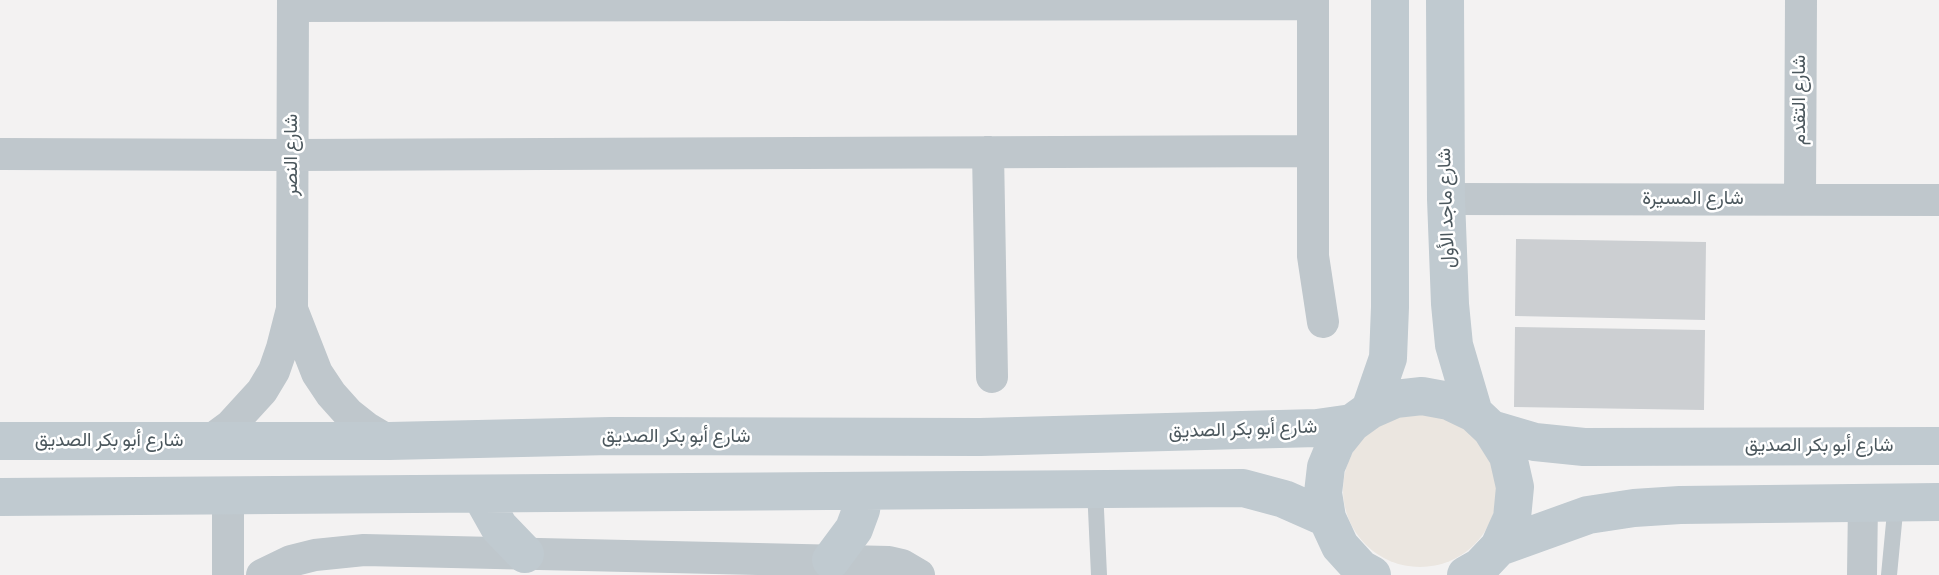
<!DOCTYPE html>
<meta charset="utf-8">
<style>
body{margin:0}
canvas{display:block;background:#f3f2f2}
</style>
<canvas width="1939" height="575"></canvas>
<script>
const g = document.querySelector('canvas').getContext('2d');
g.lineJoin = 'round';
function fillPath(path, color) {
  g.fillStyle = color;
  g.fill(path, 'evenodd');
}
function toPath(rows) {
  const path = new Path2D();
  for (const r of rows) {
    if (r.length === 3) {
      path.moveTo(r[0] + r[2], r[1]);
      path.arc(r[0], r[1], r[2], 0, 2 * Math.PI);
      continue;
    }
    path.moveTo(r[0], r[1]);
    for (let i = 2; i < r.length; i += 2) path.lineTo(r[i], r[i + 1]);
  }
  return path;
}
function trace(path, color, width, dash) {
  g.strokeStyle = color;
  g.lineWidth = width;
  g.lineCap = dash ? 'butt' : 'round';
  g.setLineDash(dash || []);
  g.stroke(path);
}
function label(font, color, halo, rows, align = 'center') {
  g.font = font + ' Signika,Vazirmatn,sans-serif';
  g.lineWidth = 5;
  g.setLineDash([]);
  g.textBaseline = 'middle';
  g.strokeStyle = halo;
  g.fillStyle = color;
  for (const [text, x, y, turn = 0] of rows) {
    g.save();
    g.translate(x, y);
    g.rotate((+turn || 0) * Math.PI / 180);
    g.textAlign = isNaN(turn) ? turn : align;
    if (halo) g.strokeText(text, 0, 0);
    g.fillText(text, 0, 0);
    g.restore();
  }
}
const sand = toPath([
 [1420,490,77]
]);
const building = toPath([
 [1516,239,1706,242,1705,320,1515,316],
 [1515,327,1705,330,1704,410,1514,407]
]);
const lane = toPath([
 [1095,488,1099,575],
 [1855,575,1856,502],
 [1869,575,1870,503],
 [1889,575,1896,502]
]);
const street = toPath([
 [1313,0,1313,256,1323,322],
 [293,6,1313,4],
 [988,152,992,377],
 [0,154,292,155,1312,151],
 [1446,199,1939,200],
 [1800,199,1801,0],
 [292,309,317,373,331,394,348,413,367,428,389,441],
 [211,440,230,426,262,391,274,371,282,348,292,309,293,0],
 [228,575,228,496],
 [262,575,291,561,315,555,364,550,889,562,902,565,919,575]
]);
const secondary = toPath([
 [1445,0,1446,199,1450,304,1454,345,1474,413],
 [1370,410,1388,358,1390,307,1390,0],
 [1491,429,1535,442,1584,447,1939,446],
 [0,441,389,441,611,436,980,437,1317,428,1352,423],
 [481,495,499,527,525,554],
 [0,497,1243,488,1284,499,1327,518],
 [1499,547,1588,515,1634,508,1680,505,1939,502],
 [831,560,854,529,861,510,864,491],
 [1372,575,1361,569,1340,546,1327,518,1323,493,1326,467,1336,443,1352,423,1370,410,1395,399,1422,396,1449,401,1474,413,1491,429,1508,456,1515,487,1512,518,1499,547,1480,567,1466,575]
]);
const streetNames = [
 ["شارع التقدم",1800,100,-90],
 ["شارع النصر",292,155,-90],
 ["شارع المسيرة",1693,199],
 ["شارع ماجد الأول",1447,208,-92],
 ["شارع أبو بكر الصديق",1243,430,-2],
 ["شارع أبو بكر الصديق",676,437],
 ["شارع أبو بكر الصديق",109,441],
 ["شارع أبو بكر الصديق",1819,446]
];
fillPath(sand, '#ebe6e0');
fillPath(building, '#cccfd2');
trace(lane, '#bfc7cc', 16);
trace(street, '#bfc7cc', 32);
trace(secondary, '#c0cad0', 38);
label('19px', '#4b575d', '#fff', streetNames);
</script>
